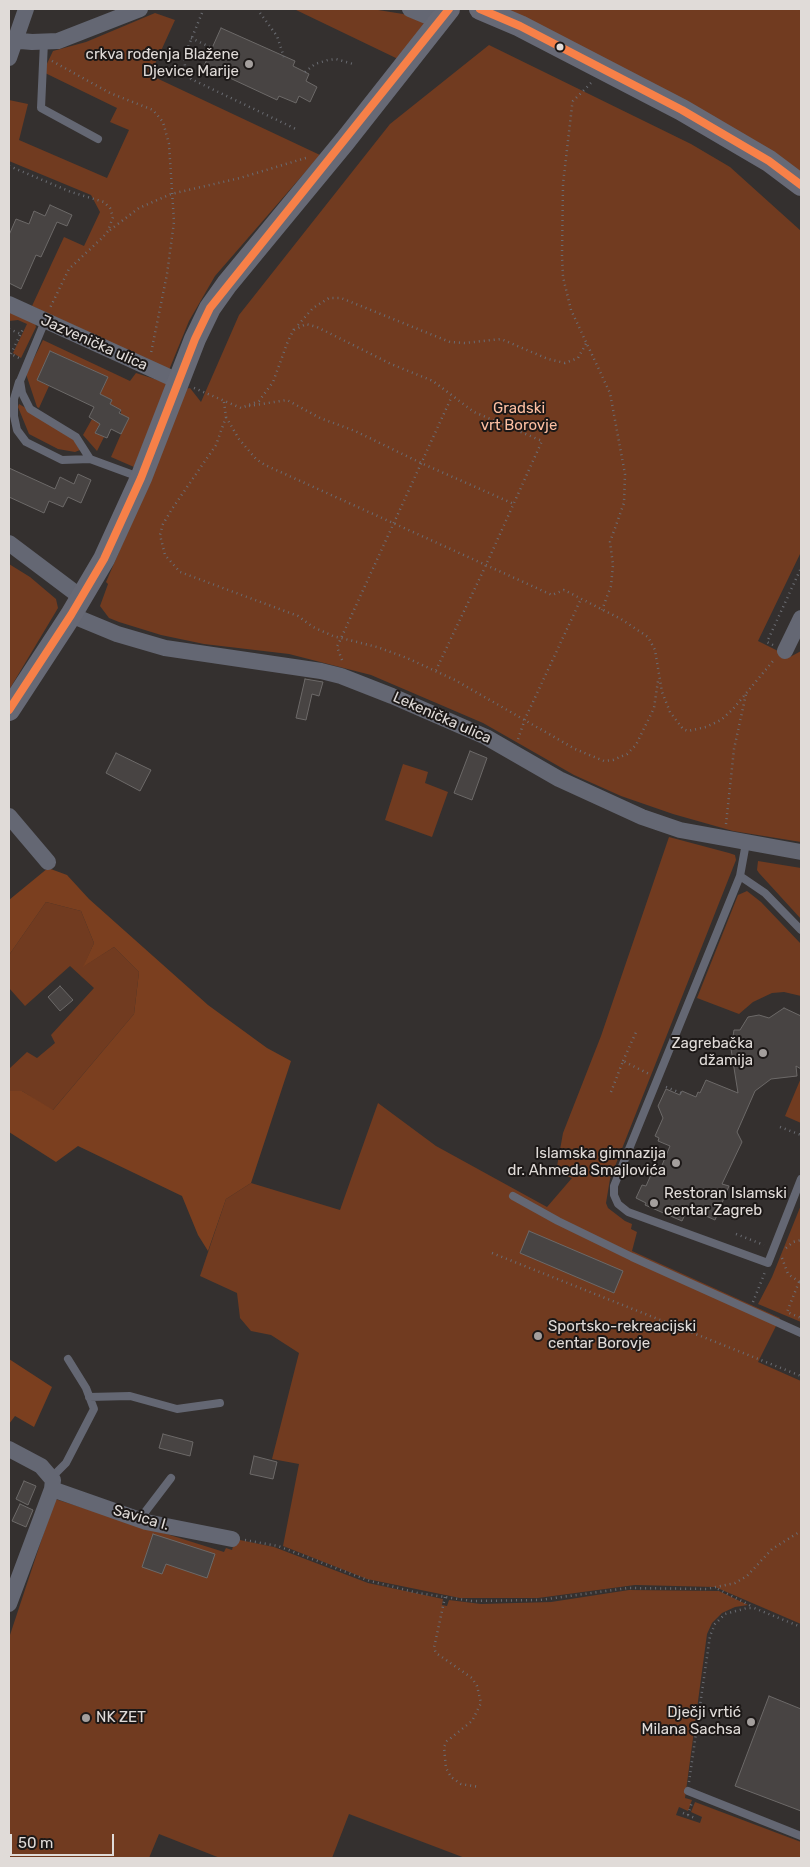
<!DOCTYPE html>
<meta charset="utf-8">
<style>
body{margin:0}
#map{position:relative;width:810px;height:1867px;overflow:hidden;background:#34302f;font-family:Rubik,sans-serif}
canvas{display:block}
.frame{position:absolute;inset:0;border:10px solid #e0dbd8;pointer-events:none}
.scale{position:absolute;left:10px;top:1834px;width:104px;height:22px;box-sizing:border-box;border:2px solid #e0dbd8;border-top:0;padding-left:6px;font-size:15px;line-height:18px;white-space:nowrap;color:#e0dbd8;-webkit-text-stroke:4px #1c1817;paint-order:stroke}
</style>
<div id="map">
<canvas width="810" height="1867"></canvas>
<div class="frame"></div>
<div class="scale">50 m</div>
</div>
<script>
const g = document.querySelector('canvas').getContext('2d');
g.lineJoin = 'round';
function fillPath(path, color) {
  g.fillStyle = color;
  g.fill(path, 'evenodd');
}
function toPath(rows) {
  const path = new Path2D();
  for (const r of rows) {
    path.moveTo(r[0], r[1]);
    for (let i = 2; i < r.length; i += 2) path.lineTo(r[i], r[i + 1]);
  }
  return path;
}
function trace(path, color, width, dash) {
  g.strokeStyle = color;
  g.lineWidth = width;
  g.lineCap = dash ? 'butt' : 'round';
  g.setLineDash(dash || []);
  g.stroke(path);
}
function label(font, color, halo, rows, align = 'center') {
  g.font = font + ' Rubik,sans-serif';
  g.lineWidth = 4;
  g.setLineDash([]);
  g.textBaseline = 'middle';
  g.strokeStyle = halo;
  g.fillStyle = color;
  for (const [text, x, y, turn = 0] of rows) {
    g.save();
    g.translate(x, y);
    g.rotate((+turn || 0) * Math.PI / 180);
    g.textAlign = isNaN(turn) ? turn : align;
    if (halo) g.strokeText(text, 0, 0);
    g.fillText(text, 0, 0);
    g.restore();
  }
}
const green = toPath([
 [294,9,372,9,403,14,425,22,398,59],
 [495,9,801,9,801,180],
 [155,13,175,20,150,75,320,155,215,276,189,321,169,370,32,306,64,237,84,246,100,212,91,195,9,161,9,100,28,104,19,140,107,178,129,130,110,122,117,108,43,72,53,51,86,42],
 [489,45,691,144,730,167,801,231,801,552,758,641,790,657,801,651,801,842,733,831,673,814,621,796,574,775,483,723,371,675,289,654,204,644,161,635,119,622,109,618,100,606,108,584,106,582,144,494,185,389,190,388,201,402,239,315,390,124],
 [9,309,35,323,36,327,21,358,13,353,27,324,18,320,9,321],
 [43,340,130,381,136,373,167,383,134,467,111,457,121,434,121,410,110,404,112,400,100,394,108,377,50,351,37,380,49,386,39,408,37,407,26,374],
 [19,404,70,434,80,450,75,452,58,449,29,434,18,407],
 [92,419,100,423,95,433,104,437,97,451,83,435],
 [9,564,30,577,56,599,58,608,9,690],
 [403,764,428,772,425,783,448,792,432,837,385,820],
 [669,837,729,853,735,855,736,860,610,1179,606,1203,608,1208,625,1221,632,1224,631,1229,637,1232,632,1251,780,1318,758,1362,801,1381,801,1624,715,1587,635,1585,538,1598,460,1598,367,1579,283,1546,299,1464,272,1459,299,1353,271,1335,251,1331,240,1318,237,1293,200,1276,226,1199,251,1183,340,1210,378,1103,436,1146,547,1207,572,1178,556,1172,563,1133,601,1036],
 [758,861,801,868,801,919,759,873,757,870],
 [747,891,761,902,801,944,801,996,784,992,772,993,753,1002,739,1014,697,998,738,895],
 [46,902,81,911,94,943,84,966,114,947,139,972,134,1014,52,1111,22,1091,9,1091,9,1069,27,1052,37,1058,55,1043,51,1035,94,988,70,966,25,1006,9,988,9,955],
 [801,1078,801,1123,785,1116],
 [801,1205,801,1322,758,1304,772,1277],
 [55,1499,224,1552,226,1548,232,1550,235,1539,274,1547,368,1583,443,1599,442,1605,447,1606,449,1600,481,1604,551,1602,629,1590,719,1591,748,1605,735,1607,722,1613,712,1623,707,1634,685,1798,692,1800,688,1811,679,1807,676,1815,700,1823,702,1817,691,1812,695,1802,801,1842,801,1858,465,1858,349,1814,332,1858,220,1858,159,1834,149,1858,9,1858,9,1638]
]);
const forest = toPath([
 [48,868,67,875,89,899,208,1005,267,1048,291,1061,251,1183,226,1199,208,1251,198,1235,182,1196,78,1146,56,1162,9,1132,9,1091,22,1091,53,1110,134,1014,139,972,114,947,83,967,94,943,81,911,46,902,9,955,9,900],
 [9,1359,52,1387,34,1427,15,1416,9,1424]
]);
const building = toPath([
 [221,28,295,61,293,66,309,74,306,81,317,87,310,102,299,96,296,103,279,96,277,100,204,66,221,28],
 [50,205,72,215,67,226,57,222,41,257,36,255,21,289,9,283,9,235,16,219,29,224,34,211,45,216,50,205],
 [50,351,108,377,100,394,112,400,110,404,121,410,119,413,129,418,121,434,111,429,107,438,95,433,100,424,89,417,94,407,37,380,50,351],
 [9,468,55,489,60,477,74,484,78,474,91,480,81,503,68,497,63,507,49,501,44,513,9,497,9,468],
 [305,679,323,682,319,696,312,694,306,720,296,718,305,679],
 [470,751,487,758,472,800,454,793,470,751],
 [116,753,151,770,140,791,106,773,116,753],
 [60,986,73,1000,60,1011,48,997,60,986],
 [784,1008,801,1016,801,1069,796,1066,797,1076,771,1079,755,1091,737,1132,742,1142,722,1184,729,1186,715,1220,688,1208,682,1221,645,1205,646,1203,636,1198,642,1185,646,1186,654,1168,660,1170,670,1146,658,1141,659,1138,655,1136,663,1118,658,1106,666,1089,680,1095,682,1091,696,1097,698,1092,700,1093,706,1080,738,1093,731,1049,734,1030,740,1030,748,1017,759,1015,769,1018,784,1008],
 [529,1231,623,1271,614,1293,520,1253,529,1231],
 [163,1434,193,1442,190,1456,159,1448,163,1434],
 [254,1456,277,1462,273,1479,250,1474,254,1456],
 [24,1481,36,1486,28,1505,16,1499,24,1481],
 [20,1504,33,1510,26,1527,12,1521,20,1504],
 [153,1534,215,1554,207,1578,166,1564,162,1574,142,1567,153,1534],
 [769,1696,801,1709,801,1811,735,1786,769,1696]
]);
const path = toPath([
 [202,13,184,57,185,66,191,79,298,130],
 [260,13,277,36,284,57],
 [191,38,212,48],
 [52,61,110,93,153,110,163,122,169,144,174,222,167,274,151,353],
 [305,72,315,64,328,60,336,59,353,64],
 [591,83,573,101,572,106,563,184,562,256,563,277,571,310,610,393,625,474,624,503,610,542,613,565,611,586,602,610],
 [9,166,71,192,104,202,110,208,113,217,108,231,103,237,69,269,50,308],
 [110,230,139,208,171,194,240,178,309,157],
 [298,325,313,308,329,298,341,298,450,342,465,343,501,339,548,359,565,363,578,358,587,342],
 [9,329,21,334],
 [294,330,306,324,317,327,391,364,433,381,474,412,542,441,486,565,436,670],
 [9,353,19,358],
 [11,354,24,327],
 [194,388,241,408,259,401,273,382,288,341,294,329],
 [224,402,226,417,216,445,172,509,163,524,160,535,165,555,180,572,298,616,313,627,333,636,377,647,407,658,455,680,575,749,604,761,613,760,627,754,636,745,654,708,658,681],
 [249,406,287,400,320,418,355,431,421,463,514,504],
 [226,417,239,439,256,459,265,465,552,595,564,590,621,619,648,637,655,650,662,692,670,712,683,729,688,731,706,727,721,720,733,709,773,661],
 [773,645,767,642,801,568],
 [342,660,337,647,452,396],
 [518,739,525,719,581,599],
 [726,824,734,749,746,694],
 [623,1061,637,1030],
 [666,1087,681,1093],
 [611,1092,623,1061,649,1074],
 [780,1127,801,1135],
 [736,1234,764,1245],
 [786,1248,793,1242,801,1240],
 [492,1253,801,1376],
 [782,1258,788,1274,801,1283],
 [799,1282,787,1312,801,1318],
 [753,1302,765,1272],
 [245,1540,278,1546,370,1581,418,1593,472,1601,540,1600,628,1588,707,1589,735,1583,747,1576,772,1549,801,1531],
 [718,1589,753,1607],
 [445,1597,434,1648,436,1653,472,1678,477,1686,481,1703,472,1721,447,1741,444,1747,446,1768,451,1777,461,1784,479,1787],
 [689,1782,710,1636,715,1624,725,1614,747,1608,754,1608,801,1627],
 [683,1813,695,1818],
 [688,1815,692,1802]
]);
const lane = toPath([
 [44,42,41,108,98,139],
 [45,321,20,381,22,393,30,409,76,437,90,459,139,477],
 [19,382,14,399,14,416,17,430,26,442,62,460,90,459],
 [746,843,740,876,765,893,801,930],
 [740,876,614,1186,614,1195,618,1204,628,1212,768,1263,801,1179],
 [513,1196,558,1221,632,1257,801,1333],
 [89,1397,130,1396,177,1409,220,1403],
 [51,1478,66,1463,94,1409,86,1388,68,1359],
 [139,1520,171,1478],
 [688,1791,801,1836]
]);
const street = toPath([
 [410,9,439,21],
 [9,40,32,42,58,41,140,9],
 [9,58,26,9],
 [9,304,178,381],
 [9,543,82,598],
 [71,615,117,634,165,648,321,671,341,676,392,696,486,737,559,779,642,817,680,830,801,852],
 [785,651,801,618],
 [9,816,48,862],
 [9,1449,41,1466,53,1480,52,1489,9,1604],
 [52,1489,146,1522,232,1539]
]);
const secondary = toPath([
 [480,9,520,26,682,110,769,161,801,185],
 [9,710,71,615,104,559,141,478,195,339,210,308,227,284,345,141,449,9]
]);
const bus1 = toPath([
 [480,9,520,26,682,110,769,161,801,185],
 [9,710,71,615,104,559,141,478,195,339,210,308,449,9]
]);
const markers = [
 [560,47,4.5,"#e0dbd8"],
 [249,64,5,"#a49f9d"],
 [763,1053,5,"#a49f9d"],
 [676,1163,5,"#a49f9d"],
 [654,1203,5,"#a49f9d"],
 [538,1336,5,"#a49f9d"],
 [86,1718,5,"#a49f9d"],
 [751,1722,5,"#a49f9d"]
];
const poiNames = [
 ["crkva rođenja Blažene",239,55],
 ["Djevice Marije",239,72],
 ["Zagrebačka",753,1044],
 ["džamija",753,1061],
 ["Islamska gimnazija",666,1154],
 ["dr. Ahmeda Smajlovića",666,1171],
 ["Restoran Islamski",664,1194,"left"],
 ["centar Zagreb",664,1211,"left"],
 ["Sportsko-rekreacijski",548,1327,"left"],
 ["centar Borovje",548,1344,"left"],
 ["Dječji vrtić",741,1713],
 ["Milana Sachsa",741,1730],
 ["NK ZET",96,1718,"left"]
];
const streetNames = [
 ["Jazvenička ulica",94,343,24],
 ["Lekenička ulica",442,718,24],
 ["Savica I.",141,1518,16]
];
const parkNames = [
 ["Gradski",519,409],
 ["vrt Borovje",519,426]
];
fillPath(green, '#713b20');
fillPath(forest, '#7b3f1f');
fillPath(building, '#484443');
trace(building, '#6c6968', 1);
trace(path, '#6a6c72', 2.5, [1, 4]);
trace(lane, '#646773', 8);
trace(street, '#646773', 16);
trace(secondary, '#676975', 22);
trace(bus1, '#f78048', 8);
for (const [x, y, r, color] of markers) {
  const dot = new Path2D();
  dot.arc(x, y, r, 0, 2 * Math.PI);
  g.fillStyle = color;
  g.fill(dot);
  trace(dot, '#1c1817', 2);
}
label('15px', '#e0dbd8', '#1c1817', poiNames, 'right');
label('15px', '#e0dbd8', '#1c1817', streetNames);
label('15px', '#fdbfa2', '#1c1817', parkNames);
</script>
